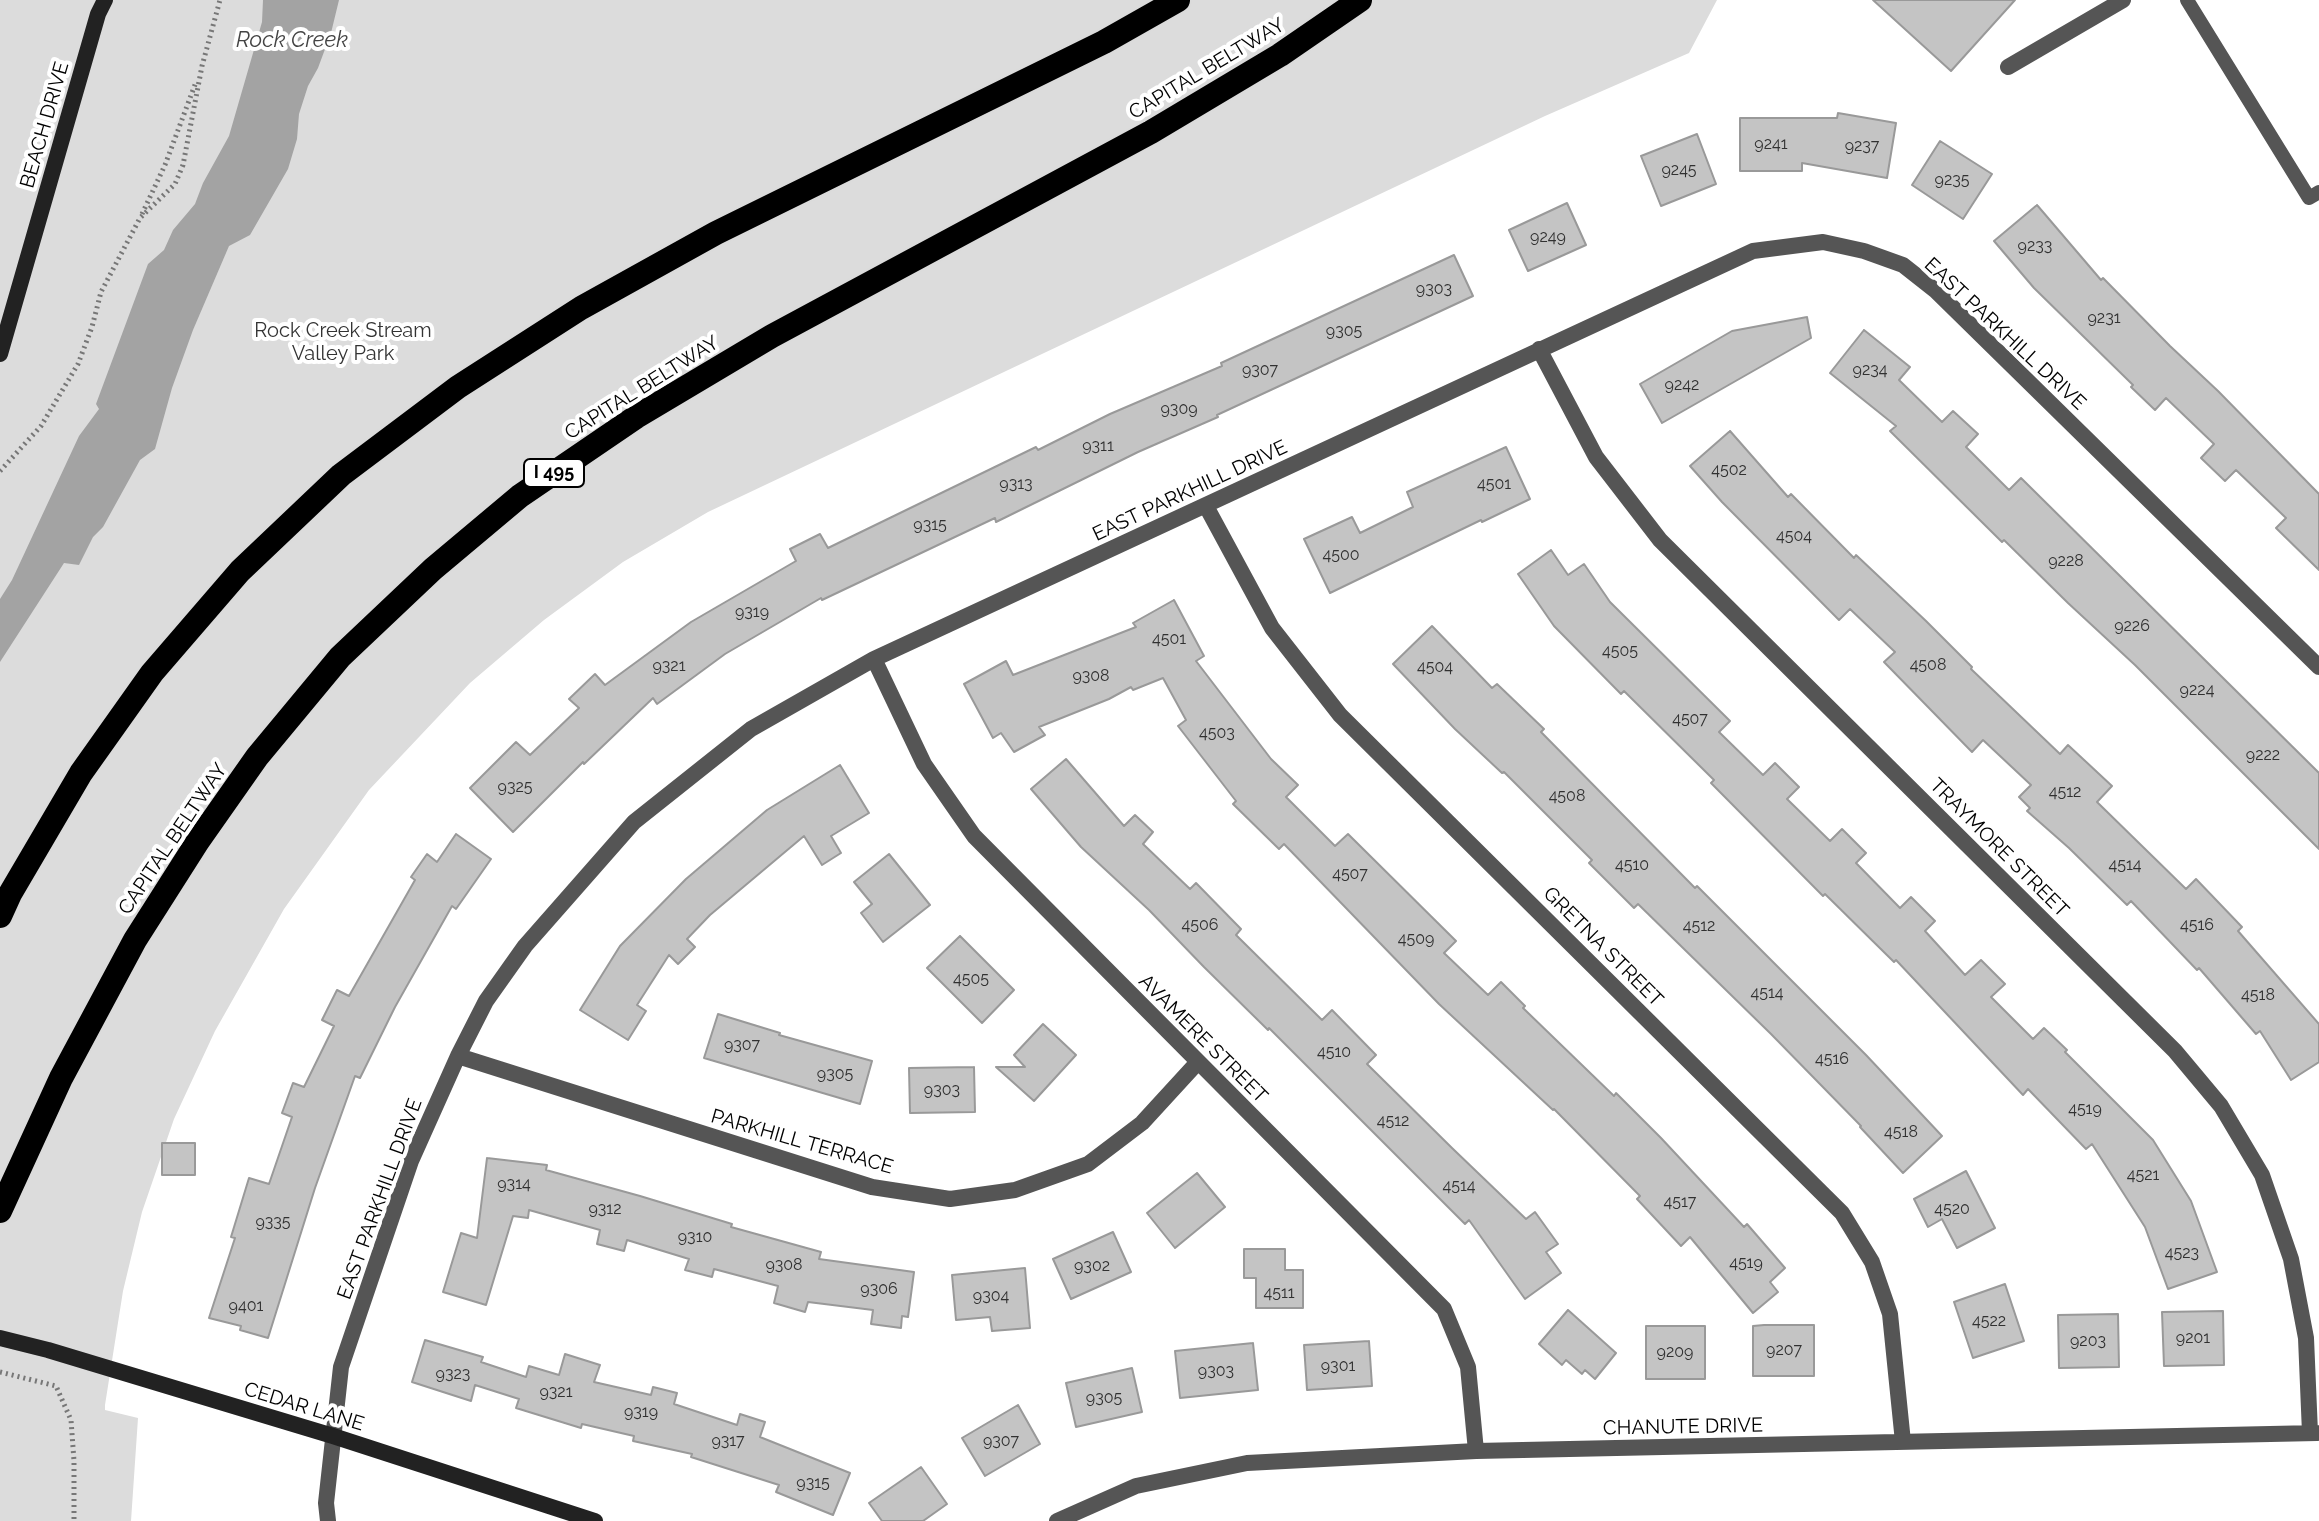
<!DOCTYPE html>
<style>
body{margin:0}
canvas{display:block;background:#fff}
</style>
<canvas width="2319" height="1521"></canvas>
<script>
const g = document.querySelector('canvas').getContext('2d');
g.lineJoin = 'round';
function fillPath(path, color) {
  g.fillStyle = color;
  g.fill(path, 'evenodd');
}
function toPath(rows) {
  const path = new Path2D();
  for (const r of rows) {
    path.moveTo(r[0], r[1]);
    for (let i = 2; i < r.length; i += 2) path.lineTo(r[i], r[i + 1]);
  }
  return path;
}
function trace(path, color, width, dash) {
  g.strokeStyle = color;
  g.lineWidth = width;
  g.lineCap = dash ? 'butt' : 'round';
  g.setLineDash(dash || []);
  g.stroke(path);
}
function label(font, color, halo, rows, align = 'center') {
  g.font = font + ' Raleway,sans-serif';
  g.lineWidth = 8;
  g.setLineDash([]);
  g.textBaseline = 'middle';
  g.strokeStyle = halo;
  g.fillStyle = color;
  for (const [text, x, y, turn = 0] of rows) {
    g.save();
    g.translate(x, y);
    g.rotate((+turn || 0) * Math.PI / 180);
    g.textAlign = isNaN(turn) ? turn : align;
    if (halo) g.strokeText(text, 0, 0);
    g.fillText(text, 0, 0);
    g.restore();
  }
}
const green = toPath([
 [0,0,1717,0,1689,53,1545,116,708,512,623,562,544,620,470,683,369,790,284,909,215,1031,174,1119,142,1212,123,1291,105,1405,105,1410,138,1418,131,1521,0,1521]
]);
const water = toPath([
 [263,0,339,0,331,33,318,68,308,86,299,114,297,139,288,169,250,235,229,246,193,330,172,388,155,449,140,460,103,527,93,537,79,565,64,563,0,662,0,599,12,580,79,436,99,409,96,404,148,264,164,250,173,230,195,204,203,183,229,136,262,22]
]);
const building = toPath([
 [1873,0,2015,0,1951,71,1873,0],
 [1838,113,1896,123,1887,178,1802,163,1802,171,1740,171,1740,118,1837,118,1838,113],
 [1697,134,1716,184,1661,206,1641,156,1697,134],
 [1940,141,1992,174,1963,219,1912,185,1940,141],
 [1567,203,1586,245,1528,271,1509,230,1567,203],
 [2037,205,2101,280,2103,278,2170,346,2218,391,2319,494,2319,570,2276,528,2286,518,2236,470,2225,481,2201,458,2214,444,2166,398,2155,410,2131,387,2133,385,2034,288,1994,241,2037,205],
 [1454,255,1473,296,1217,415,1218,417,1138,452,996,522,995,518,822,600,821,598,725,654,657,704,653,698,584,764,583,762,513,832,470,788,516,742,530,755,579,708,569,699,595,674,605,685,691,622,796,561,790,549,820,534,828,548,1036,447,1038,450,1110,414,1222,366,1221,363,1454,255],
 [1807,317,1811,338,1662,423,1640,384,1732,331,1807,317],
 [1864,330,1910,367,1899,380,1942,422,1953,411,1978,434,1966,447,2009,490,2021,478,2319,773,2319,849,2135,665,2068,603,2004,540,2002,542,1890,431,1896,426,1830,373,1864,330],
 [1730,431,1788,497,1791,494,1854,558,1856,555,1926,621,1972,667,1971,669,2060,754,2068,745,2112,786,2097,802,2186,889,2196,879,2242,927,2238,931,2319,1024,2319,1062,2291,1080,2260,1031,2256,1034,2199,968,2197,970,2131,901,2127,905,2069,848,2027,811,2030,808,2019,797,2031,785,1983,740,1972,752,1884,662,1895,652,1850,609,1839,620,1722,502,1690,466,1730,431],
 [1506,447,1530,499,1482,522,1481,520,1330,593,1304,539,1352,517,1360,533,1413,507,1407,492,1506,447],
 [1551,550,1568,575,1584,564,1610,602,1730,721,1719,732,1763,775,1775,763,1799,787,1787,799,1830,841,1842,829,1866,853,1856,863,1900,908,1911,897,1935,921,1925,931,1965,975,1981,960,2005,984,1991,997,2033,1039,2044,1028,2067,1050,2065,1052,2153,1140,2191,1201,2217,1272,2168,1289,2145,1227,2092,1144,2086,1149,2028,1089,2023,1095,1896,960,1894,962,1825,894,1823,896,1711,783,1714,780,1624,691,1621,694,1554,626,1518,574,1551,550],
 [1174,600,1204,656,1196,661,1271,759,1298,785,1286,797,1335,846,1348,834,1456,941,1444,953,1488,995,1501,982,1525,1006,1523,1008,1614,1096,1616,1093,1661,1138,1744,1227,1747,1224,1785,1268,1770,1282,1778,1292,1753,1313,1690,1237,1681,1246,1637,1199,1640,1196,1554,1109,1553,1110,1439,1004,1284,844,1279,849,1233,804,1236,801,1178,726,1186,720,1163,678,1133,690,1131,687,1109,699,1039,727,1045,735,1014,752,1001,733,993,738,964,684,1006,661,1013,675,1136,627,1133,623,1174,600],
 [1432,626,1492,688,1497,684,1544,729,1541,732,1695,888,1697,886,1866,1055,1942,1136,1903,1173,1860,1127,1861,1126,1771,1034,1638,904,1634,908,1589,863,1592,860,1504,772,1502,773,1455,729,1393,664,1432,626],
 [1066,759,1124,826,1135,815,1153,832,1143,844,1190,889,1196,883,1241,929,1236,935,1322,1020,1332,1010,1376,1055,1367,1064,1452,1148,1526,1219,1535,1212,1558,1244,1546,1252,1561,1273,1525,1299,1469,1220,1465,1224,1269,1028,1268,1030,1204,967,1149,910,1081,847,1031,789,1066,759],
 [840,765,869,813,831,836,841,853,822,865,804,836,710,915,687,939,695,947,678,964,669,955,637,1005,646,1011,628,1040,580,1010,620,946,686,879,767,810,840,765],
 [456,834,491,859,456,909,452,906,395,1007,360,1078,355,1076,315,1188,268,1338,240,1330,241,1326,209,1318,235,1238,231,1237,249,1178,269,1184,292,1117,282,1113,293,1083,304,1087,334,1026,322,1020,337,990,349,996,415,880,411,877,427,854,437,862,456,834],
 [889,854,930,905,883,942,861,913,872,904,854,882,889,854],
 [960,936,1014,990,982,1023,927,968,960,936],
 [718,1014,780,1033,779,1035,872,1061,860,1104,704,1058,718,1014],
 [1043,1024,1076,1055,1034,1101,996,1067,1025,1067,1014,1055,1043,1024],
 [974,1067,975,1112,910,1113,909,1068,974,1067],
 [162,1143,195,1143,195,1175,162,1175,162,1143],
 [487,1158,547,1165,546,1170,640,1196,732,1224,731,1227,821,1252,819,1259,914,1272,908,1317,902,1316,901,1328,871,1324,873,1310,808,1302,805,1312,774,1303,778,1286,714,1269,712,1277,685,1270,689,1259,627,1240,624,1251,597,1244,600,1230,529,1210,528,1218,513,1216,486,1305,443,1292,461,1233,477,1238,487,1158],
 [1966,1171,1995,1228,1957,1248,1942,1219,1928,1227,1914,1199,1966,1171],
 [1197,1173,1225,1207,1175,1248,1147,1213,1197,1173],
 [1113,1232,1131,1272,1071,1299,1053,1259,1113,1232],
 [1244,1249,1285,1249,1285,1270,1303,1270,1303,1308,1256,1308,1256,1278,1244,1278,1244,1249],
 [1025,1268,1030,1328,992,1331,990,1317,956,1320,952,1275,1025,1268],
 [2005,1284,2024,1341,1973,1358,1954,1302,2005,1284],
 [1568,1310,1616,1353,1595,1379,1585,1370,1582,1374,1566,1360,1562,1365,1539,1344,1568,1310],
 [2223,1311,2224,1365,2164,1366,2162,1312,2223,1311],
 [2118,1314,2119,1367,2059,1368,2058,1315,2118,1314],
 [1764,1325,1814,1325,1814,1376,1753,1376,1753,1326,1764,1325],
 [1646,1326,1705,1326,1705,1379,1646,1379,1646,1326],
 [425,1340,483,1357,481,1362,526,1377,529,1366,559,1375,565,1354,600,1365,594,1382,651,1395,653,1387,677,1393,674,1404,737,1425,740,1414,765,1422,760,1437,850,1473,833,1515,776,1492,779,1485,691,1457,692,1454,633,1441,634,1436,582,1424,581,1428,516,1408,519,1399,475,1385,471,1401,412,1382,425,1340],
 [1369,1341,1372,1386,1307,1390,1304,1345,1369,1341],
 [1253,1343,1258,1390,1180,1398,1175,1351,1253,1343],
 [1132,1368,1142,1412,1076,1427,1066,1383,1132,1368],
 [1018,1405,1040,1444,985,1476,962,1438,1018,1405],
 [921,1467,947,1504,923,1521,882,1521,869,1503,921,1467]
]);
const path = toPath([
 [142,214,165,165,196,82],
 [0,471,41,426,78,364,92,327,101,292,140,218,175,184,183,165,202,66,220,0],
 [0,1372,56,1386,71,1420,74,1461,74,1521]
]);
const lane = toPath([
 [2187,0,2309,198,2319,192]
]);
const street = toPath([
 [2008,67,2123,0],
 [1539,349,1596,457,1660,540,2175,1051,2221,1106,2262,1175,2291,1259,2306,1338,2310,1433],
 [1206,506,1272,628,1340,715,1842,1213,1872,1262,1890,1314,1903,1442],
 [874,659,924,764,974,836,1444,1309,1468,1367,1476,1451],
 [458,1056,872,1187,950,1199,1015,1190,1088,1164,1142,1123,1197,1063],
 [328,1521,326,1503,341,1367,411,1161,458,1056,486,1001,525,946,634,822,751,729,874,659,1753,251,1823,242,1864,251,1903,265,1936,291,2319,667],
 [1057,1521,1136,1486,1247,1463,1476,1451,2317,1433]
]);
const secondary = toPath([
 [0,354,98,14,105,0],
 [0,1338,48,1350,333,1436,595,1521]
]);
const highway = toPath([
 [0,916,10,894,81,773,152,673,240,571,341,475,458,387,581,308,716,233,1104,42,1178,0],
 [0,1211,61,1078,135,940,198,841,257,757,340,657,433,569,520,496,636,417,772,336,1151,132,1280,55,1360,0]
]);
const numberNames = [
 ["9241",1771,144],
 ["9237",1862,146],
 ["9245",1679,170],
 ["9235",1952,180],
 ["9249",1548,237],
 ["9233",2035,246],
 ["9303",1434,289],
 ["9231",2104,318],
 ["9305",1344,331],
 ["9307",1260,370],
 ["9234",1870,370],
 ["9242",1682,385],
 ["9309",1179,409],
 ["9311",1098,446],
 ["4502",1729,470],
 ["9313",1016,484],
 ["4501",1494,484],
 ["9315",930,525],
 ["4504",1794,536],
 ["4500",1341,555],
 ["9228",2066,561],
 ["9319",752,612],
 ["9226",2132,626],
 ["4501",1169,639],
 ["4505",1620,651],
 ["4508",1928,665],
 ["9321",669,666],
 ["4504",1435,667],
 ["9308",1091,676],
 ["9224",2197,690],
 ["4507",1690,719],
 ["4503",1217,733],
 ["9222",2263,755],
 ["9325",515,787],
 ["4512",2065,792],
 ["4508",1567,796],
 ["4510",1632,865],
 ["4514",2125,865],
 ["4507",1350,874],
 ["4506",1200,925],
 ["4516",2197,925],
 ["4512",1699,926],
 ["4509",1416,939],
 ["4505",971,979],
 ["4514",1767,993],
 ["4518",2258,995],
 ["9307",742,1045],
 ["4510",1334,1052],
 ["4516",1832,1059],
 ["9305",835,1074],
 ["9303",942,1090],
 ["4519",2085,1109],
 ["4512",1393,1121],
 ["4518",1901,1132],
 ["4521",2143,1175],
 ["9314",514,1184],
 ["4514",1459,1186],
 ["4517",1680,1202],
 ["9312",605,1209],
 ["4520",1952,1209],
 ["9335",273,1222],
 ["9310",695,1237],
 ["4523",2182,1253],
 ["4519",1746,1263],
 ["9308",784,1265],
 ["9302",1092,1266],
 ["9306",879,1289],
 ["4511",1279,1293],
 ["9304",991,1296],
 ["9401",246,1306],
 ["4522",1989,1321],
 ["9201",2193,1338],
 ["9203",2088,1341],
 ["9207",1784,1350],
 ["9209",1675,1352],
 ["9301",1338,1366],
 ["9303",1216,1371],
 ["9323",453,1374],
 ["9321",556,1392],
 ["9305",1104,1398],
 ["9319",641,1412],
 ["9317",728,1441],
 ["9307",1001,1441],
 ["9315",813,1483]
];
const shields = [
 [554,473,60]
];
const shieldNames = [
 ["I 495",554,473]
];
const streetNames = [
 ["CAPITAL BELTWAY",1207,69,-31],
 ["BEACH DRIVE",45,125,-74],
 ["EAST PARKHILL DRIVE",2005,334,43],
 ["CAPITAL BELTWAY",642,388,-32],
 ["EAST PARKHILL DRIVE",1190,491,-25],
 ["CAPITAL BELTWAY",173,839,-56],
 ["TRAYMORE STREET",1999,848,45],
 ["GRETNA STREET",1603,947,45],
 ["AVAMERE STREET",1203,1039,45],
 ["PARKHILL TERRACE",802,1142,16],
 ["EAST PARKHILL DRIVE",380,1199,-70],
 ["CEDAR LANE",304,1407,17],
 ["CHANUTE DRIVE",1683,1427,-1]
];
const parkNames = [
 ["Rock Creek Stream",343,331],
 ["Valley Park",343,354]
];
const waterNames = [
 ["Rock Creek",292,40]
];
fillPath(green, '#dcdcdc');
fillPath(water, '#a3a3a3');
fillPath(building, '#c4c4c4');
trace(building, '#999', 2);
trace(highway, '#dbdbdb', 28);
trace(path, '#777', 5, [2, 4]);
trace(lane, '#555', 14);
trace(street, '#555', 16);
trace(secondary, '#222', 16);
trace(highway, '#000', 24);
label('16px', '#313131', null, numberNames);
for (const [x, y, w] of shields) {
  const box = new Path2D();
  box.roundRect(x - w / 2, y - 14, w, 28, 6);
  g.fillStyle = '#fff';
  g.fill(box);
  trace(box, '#000', 2);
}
label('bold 18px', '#000', null, shieldNames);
label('20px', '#000', '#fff', streetNames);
label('20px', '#333', '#fff', parkNames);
label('italic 22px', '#444', '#fff', waterNames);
</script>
